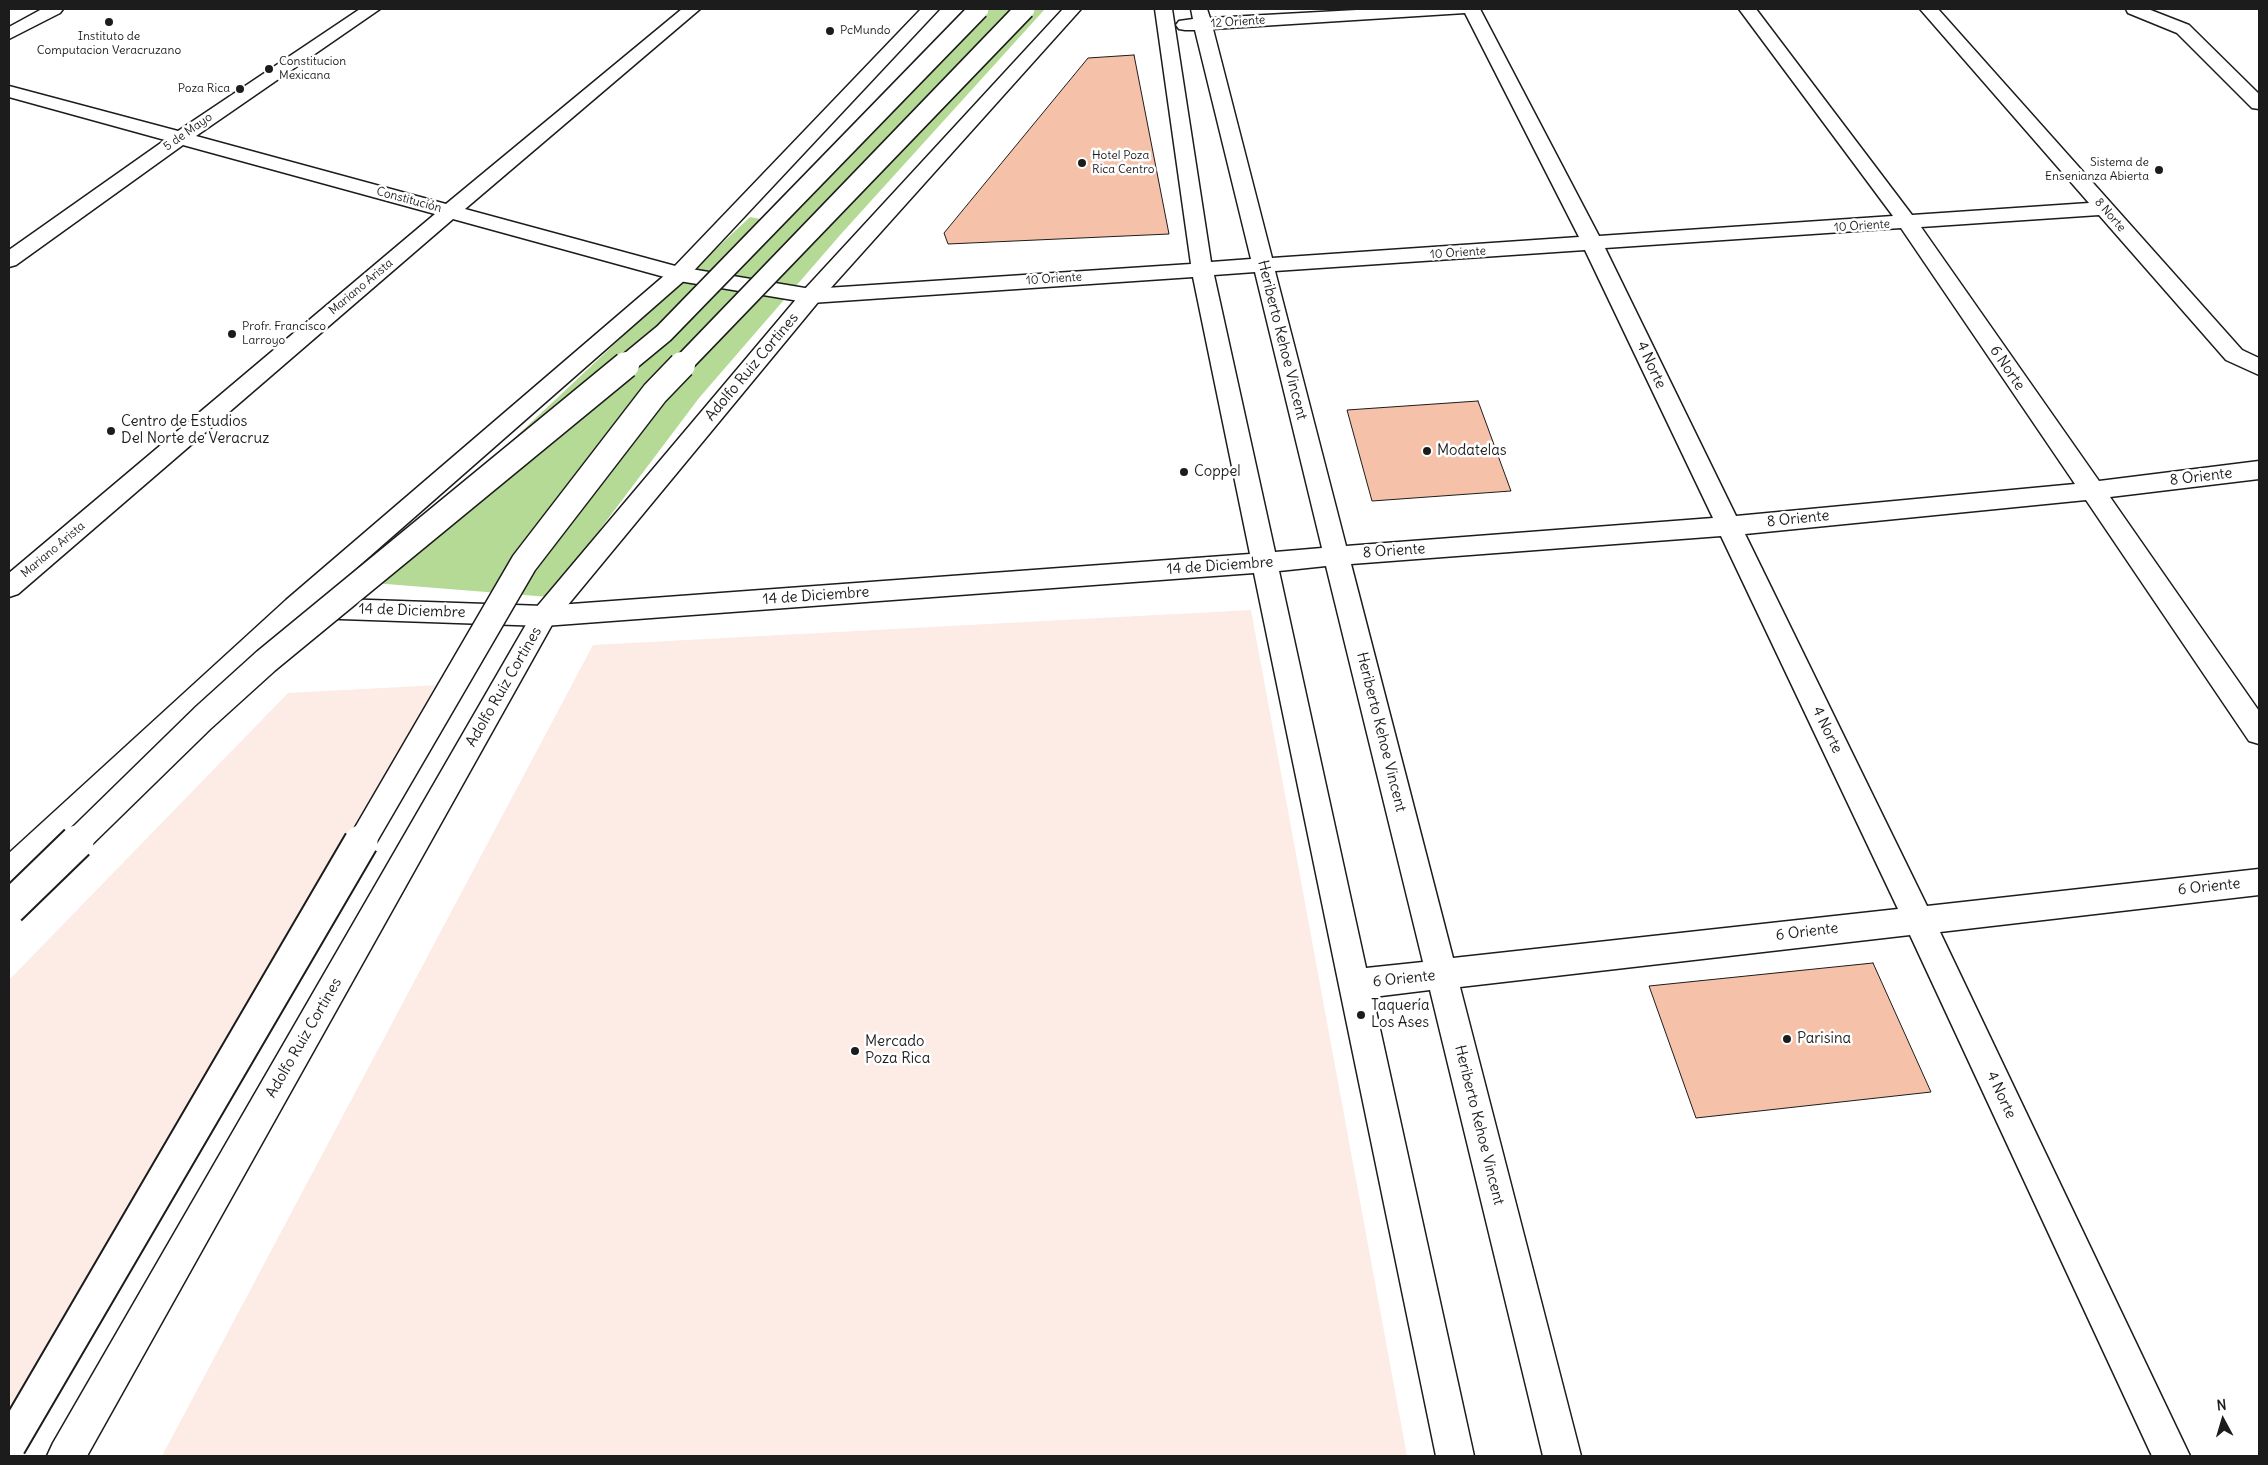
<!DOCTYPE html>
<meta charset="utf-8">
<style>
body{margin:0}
#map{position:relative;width:2268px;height:1465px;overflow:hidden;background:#fff;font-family:Delius,sans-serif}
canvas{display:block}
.frame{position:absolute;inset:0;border:10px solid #1c1c1c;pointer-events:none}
.north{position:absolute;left:2198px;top:1395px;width:50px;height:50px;-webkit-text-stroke:4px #fff;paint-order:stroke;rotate:354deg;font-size:14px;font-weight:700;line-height:20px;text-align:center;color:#1c1c1c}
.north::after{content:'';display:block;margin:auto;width:18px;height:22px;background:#1c1c1c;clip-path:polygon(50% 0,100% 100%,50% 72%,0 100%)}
</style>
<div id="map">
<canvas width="2268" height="1465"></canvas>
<div class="frame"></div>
<div class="north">N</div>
</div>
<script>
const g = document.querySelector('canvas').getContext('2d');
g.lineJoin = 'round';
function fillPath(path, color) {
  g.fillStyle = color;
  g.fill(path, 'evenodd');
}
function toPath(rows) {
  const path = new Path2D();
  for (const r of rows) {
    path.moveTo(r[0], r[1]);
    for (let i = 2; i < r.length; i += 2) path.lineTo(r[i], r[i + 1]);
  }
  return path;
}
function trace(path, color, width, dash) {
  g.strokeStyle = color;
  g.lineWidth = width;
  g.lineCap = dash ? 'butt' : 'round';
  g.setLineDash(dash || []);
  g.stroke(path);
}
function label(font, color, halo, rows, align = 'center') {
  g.font = font + ' Delius,sans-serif';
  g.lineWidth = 5;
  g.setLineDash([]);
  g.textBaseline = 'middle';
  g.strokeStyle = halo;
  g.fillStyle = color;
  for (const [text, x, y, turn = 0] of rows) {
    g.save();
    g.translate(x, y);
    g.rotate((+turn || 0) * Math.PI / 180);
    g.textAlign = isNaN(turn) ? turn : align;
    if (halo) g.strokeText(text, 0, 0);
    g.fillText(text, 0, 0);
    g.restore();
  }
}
const built = toPath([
 [1251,610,1407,1456,162,1456,593,645],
 [457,684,9,1432,9,980,288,693]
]);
const green = toPath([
 [977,9,1045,9,841,234,699,398,549,597,361,582,750,217,771,221]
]);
const building = toPath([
 [1134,55,1169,234,948,244,944,233,1088,58,1134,55],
 [1478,401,1511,491,1372,501,1347,410,1478,401],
 [1873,963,1931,1092,1696,1118,1649,986,1873,963]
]);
const minor = toPath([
 [42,9,63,9,60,13,9,39,9,27,42,9],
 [360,9,380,9,196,136,446,204,682,9,700,9,465,209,679,267,811,289,1191,264,1155,9,1172,9,1211,262,1251,259,1195,30,1185,30,1179,29,1176,25,1179,21,1193,19,1191,9,1207,9,1210,18,1375,9,1480,9,1599,236,1893,216,1739,9,1756,9,1912,215,2089,203,1920,9,1938,9,2242,350,2259,358,2259,375,2226,360,2099,215,1921,227,2099,481,2259,461,2259,479,2110,497,2259,711,2259,744,2249,741,2086,500,1745,534,1927,906,2259,869,2259,895,1940,932,2190,1456,2152,1456,1910,935,1460,987,1581,1456,1543,1456,1430,990,1373,997,1474,1456,1436,1456,1254,573,544,626,312,618,303,615,299,608,303,601,312,598,544,606,1250,554,1193,277,811,303,679,281,453,219,18,594,9,597,9,573,435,214,183,145,16,265,9,267,9,250,165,140,9,97,9,86,178,131,360,9],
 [1465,13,1579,237,1272,258,1213,29,1465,13],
 [1901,228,2075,484,1736,516,1605,248,1901,228],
 [1585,250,1713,518,1346,546,1275,271,1585,250],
 [1255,272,1322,548,1275,552,1214,275,1255,272],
 [1721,536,1898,909,1453,958,1351,564,1721,536],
 [1326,566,1423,962,1366,968,1279,571,1326,566],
 [2126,9,2148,9,2189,25,2259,94,2259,109,2252,108,2177,33,2128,13,2126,9]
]);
const secondary = toPath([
 [921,9,939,9,686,279,304,614,19,881,9,885,9,853,286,600,672,269,921,9],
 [1063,9,1081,9,819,301,553,623,87,1456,47,1456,53,1443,535,609,803,291,1063,9]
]);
const secondaryBridgeFar2 = toPath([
 [624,366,664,333,979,9],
 [681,366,1025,9]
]);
const secondaryBridgeFar1 = toPath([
 [75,843,203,718,266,661,626,365],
 [361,843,524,563,655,393,682,365]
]);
const secondaryBridge = toPath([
 [9,908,77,842],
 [9,1445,361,842]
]);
const markers = [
 [109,22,5,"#1c1c1c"],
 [830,31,5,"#1c1c1c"],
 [269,69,5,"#1c1c1c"],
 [240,89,5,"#1c1c1c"],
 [1082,163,5,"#1c1c1c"],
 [2159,170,5,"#1c1c1c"],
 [232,334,5,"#1c1c1c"],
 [111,431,5,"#1c1c1c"],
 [1427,451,5,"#1c1c1c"],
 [1184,472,5,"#1c1c1c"],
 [1361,1015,5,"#1c1c1c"],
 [1787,1039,5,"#1c1c1c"],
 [855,1051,5,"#1c1c1c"]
];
const farStreetnames = [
 ["12 Oriente",1238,22,-4],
 ["5 de Mayo",188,132,-35],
 ["Constitución",409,200,15],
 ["8 Norte",2110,215,49],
 ["10 Oriente",1862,226,-4],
 ["10 Oriente",1458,253,-4],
 ["10 Oriente",1054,279,-4],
 ["Mariano Arista",361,287,-40],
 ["Mariano Arista",53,550,-40]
];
const farPoinames = [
 ["PcMundo",840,31],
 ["Instituto de",109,37,"center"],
 ["Computacion Veracruzano",109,51,"center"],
 ["Constitucion",279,62],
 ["Mexicana",279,76],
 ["Poza Rica",230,89,"right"],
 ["Hotel Poza",1092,156],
 ["Rica Centro",1092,170],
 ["Sistema de",2149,163,"right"],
 ["Ensenianza Abierta",2149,177,"right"],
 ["Profr. Francisco",242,327],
 ["Larroyo",242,341]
];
const streetNames = [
 ["Heriberto Kehoe Vincent",1282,340,76],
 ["4 Norte",1651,365,65],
 ["Adolfo Ruiz Cortines",752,367,-50],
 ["6 Norte",2007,368,56],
 ["8 Oriente",2201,477,-7],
 ["8 Oriente",1798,519,-6],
 ["8 Oriente",1394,551,-4],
 ["14 de Diciembre",1220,566,-4],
 ["14 de Diciembre",816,596,-4],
 ["14 de Diciembre",412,611,2],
 ["Adolfo Ruiz Cortines",504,687,-60],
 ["4 Norte",1827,730,64],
 ["Heriberto Kehoe Vincent",1381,732,76],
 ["6 Oriente",2209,887,-6],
 ["6 Oriente",1807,932,-7],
 ["6 Oriente",1404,979,-6],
 ["Adolfo Ruiz Cortines",304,1038,-60],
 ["4 Norte",2001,1095,65],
 ["Heriberto Kehoe Vincent",1479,1125,76]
];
const poiNames = [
 ["Centro de Estudios",121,422],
 ["Del Norte de Veracruz",121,439],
 ["Modatelas",1437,451],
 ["Coppel",1194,472],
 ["Taquería",1371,1006],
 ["Los Ases",1371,1023],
 ["Parisina",1797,1039],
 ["Mercado",865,1042],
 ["Poza Rica",865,1059]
];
fillPath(built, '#fcece5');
fillPath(green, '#b4da95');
fillPath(building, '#f6c1a9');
trace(building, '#1c1c1c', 1);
trace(minor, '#1c1c1c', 3);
trace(secondary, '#1c1c1c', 3);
fillPath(minor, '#fff');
fillPath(secondary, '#fff');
trace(secondaryBridgeFar2, '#1c1c1c', 22, []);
trace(secondaryBridgeFar1, '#1c1c1c', 29, []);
trace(secondaryBridge, '#1c1c1c', 37, []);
trace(secondaryBridgeFar2, '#fff', 19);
trace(secondaryBridgeFar1, '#fff', 26);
trace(secondaryBridge, '#fff', 33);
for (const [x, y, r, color] of markers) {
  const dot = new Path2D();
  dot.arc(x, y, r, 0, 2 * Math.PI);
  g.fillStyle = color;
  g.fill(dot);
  trace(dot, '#fff', 2);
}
label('12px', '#1c1c1c', '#fff', farStreetnames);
label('12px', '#1c1c1c', '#fff', farPoinames, 'left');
label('15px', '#1c1c1c', '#fff', streetNames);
label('15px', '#1c1c1c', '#fff', poiNames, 'left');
</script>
